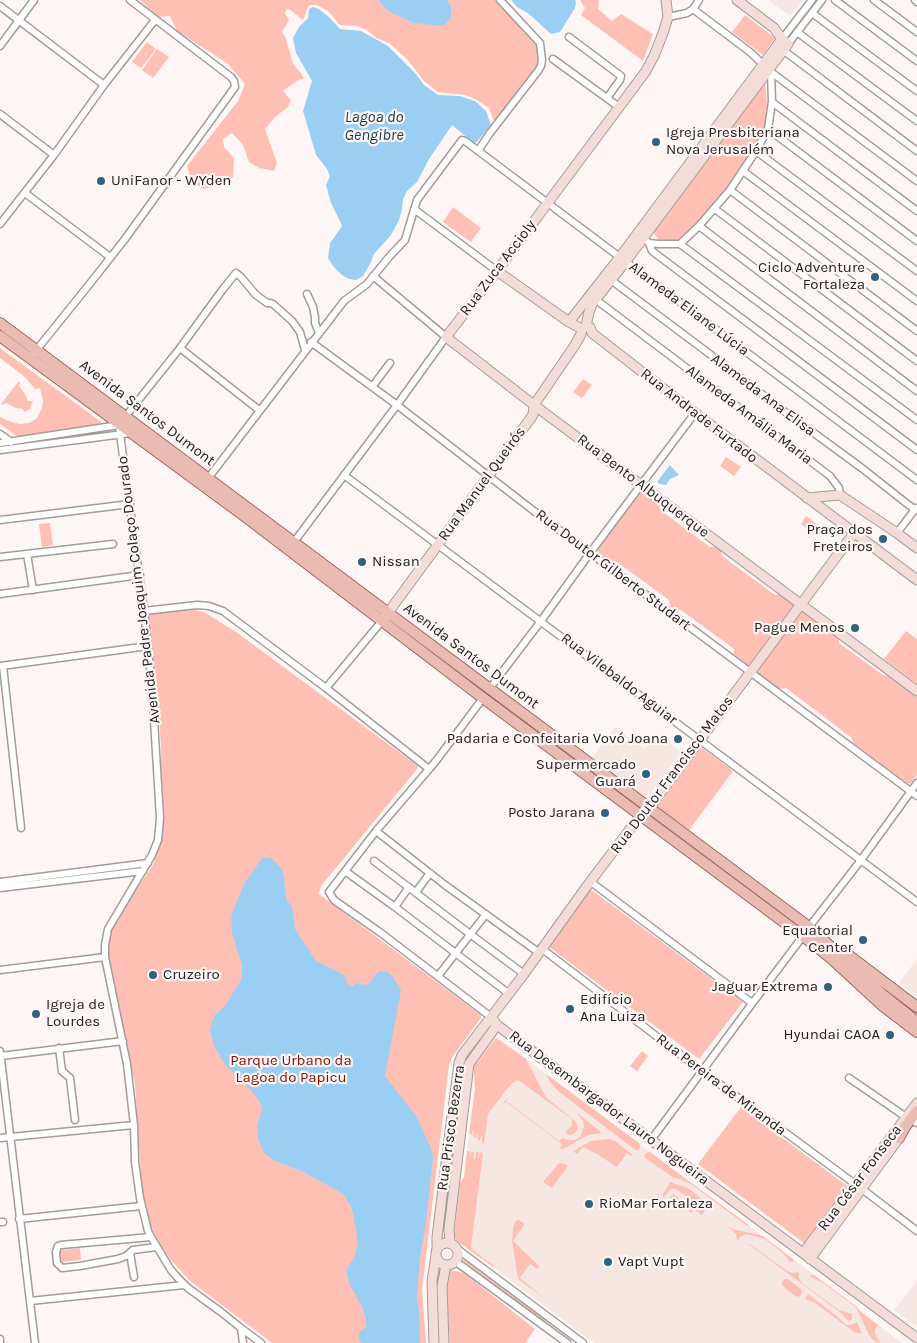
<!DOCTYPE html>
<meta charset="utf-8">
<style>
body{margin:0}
canvas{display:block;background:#fef6f4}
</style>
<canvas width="917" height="1343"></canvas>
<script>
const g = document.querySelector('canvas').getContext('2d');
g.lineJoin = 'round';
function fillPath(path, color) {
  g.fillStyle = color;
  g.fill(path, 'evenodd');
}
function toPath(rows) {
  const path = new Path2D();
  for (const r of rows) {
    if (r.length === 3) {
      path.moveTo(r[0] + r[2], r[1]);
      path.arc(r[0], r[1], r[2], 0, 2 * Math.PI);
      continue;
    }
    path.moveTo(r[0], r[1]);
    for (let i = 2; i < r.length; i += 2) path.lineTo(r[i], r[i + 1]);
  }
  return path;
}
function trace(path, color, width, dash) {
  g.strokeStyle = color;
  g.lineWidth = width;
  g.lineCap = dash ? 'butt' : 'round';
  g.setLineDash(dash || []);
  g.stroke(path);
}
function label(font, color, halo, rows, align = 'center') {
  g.font = font + ' Karla,sans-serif';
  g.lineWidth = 4.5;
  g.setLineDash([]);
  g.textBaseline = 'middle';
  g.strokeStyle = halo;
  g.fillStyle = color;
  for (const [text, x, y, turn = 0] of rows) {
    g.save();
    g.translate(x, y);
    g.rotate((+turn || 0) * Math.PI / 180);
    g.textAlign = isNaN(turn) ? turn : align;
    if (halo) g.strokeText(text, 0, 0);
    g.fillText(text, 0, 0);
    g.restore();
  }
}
const built = toPath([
 [768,0,803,0,790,16],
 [615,727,645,749,657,733,682,752,650,794,644,796,592,758],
 [917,959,917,997,899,983],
 [495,1038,498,1038,856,1306,860,1311,902,1343,594,1343,509,1279,455,1239,460,1183,464,1177,475,1089,474,1075,474,1067],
 [917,1280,917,1327,894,1310]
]);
const green = toPath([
 [140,0,379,0,383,6,451,5,447,0,497,0,533,40,538,49,539,64,495,124,489,108,477,100,465,95,438,92,423,80,408,60,389,43,376,38,367,30,357,26,340,25,328,11,317,5,309,5,303,20,289,9,286,10,285,14,289,20,282,32,285,36,293,64,301,73,304,79,298,80,283,91,291,100,288,107,275,117,265,129,277,163,274,171,259,168,249,162,243,145,232,133,223,139,224,147,234,158,233,177,223,185,203,189,191,180,187,166,238,101,245,84,227,63,177,31,170,16,158,17],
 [580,0,599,0,598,9,612,21,621,14,653,34,643,61,581,15,585,8],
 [745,15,775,38,763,55,732,32],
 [147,42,156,49,141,68,132,62],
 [157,49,169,57,153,78,142,70],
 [765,80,768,117,766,127,754,149,735,177,709,212,681,240,670,241,659,240,652,231],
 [453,207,481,228,471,242,443,222],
 [0,348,100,421,101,422,100,426,18,437,0,424,0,417,11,422,20,424,29,423,36,419,39,414,42,408,43,401,40,388,35,389,25,377,0,358],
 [583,379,592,385,582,398,573,392],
 [19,381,20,383,19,386,25,394,28,401,33,401,30,409,24,412,23,409,16,408,6,403,3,405,1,404],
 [726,457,741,467,734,476,720,466],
 [642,491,659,503,660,510,710,547,716,546,721,550,722,556,775,595,780,594,793,603,794,606,792,609,750,664,748,665,734,654,734,649,681,610,676,610,670,606,669,600,617,562,610,562,598,552,597,550],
 [806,516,821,527,815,535,801,524],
 [50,523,53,545,42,547,39,524],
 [195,610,204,612,236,632,418,766,418,768,321,886,319,894,481,1015,481,1018,453,1056,449,1065,422,1290,426,1343,272,1343,190,1281,171,1260,157,1239,150,1224,142,1193,135,1084,109,955,108,946,111,932,114,923,153,865,162,839,161,746,158,701,148,614],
 [802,612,806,613,839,638,839,643,883,675,890,676,917,696,917,775,911,783,907,783,853,743,852,738,786,688,779,689,758,674,759,668],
 [906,631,917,639,917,684,884,659],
 [702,748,733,771,689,830,659,808,658,806,700,749],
 [590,889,743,1002,699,1059,549,947],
 [496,1038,526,1059,543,1092,547,1098,576,1122,578,1127,575,1133,570,1135,565,1133,572,1125,572,1119,518,1080,514,1082,510,1085,488,1114,484,1144,482,1142,482,1136,481,1136,480,1141,477,1139,478,1133,477,1133,476,1138,473,1136,474,1130,473,1130,472,1135,469,1133,475,1089,474,1075,474,1067],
 [642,1051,648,1056,637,1071,630,1066],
 [546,1074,639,1143,640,1147,637,1151,558,1091,550,1082],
 [508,1097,506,1101,559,1141,562,1138,568,1140,575,1140,579,1138,582,1133,584,1127,583,1121,576,1112,602,1133,588,1135,563,1149,561,1149,560,1148,562,1144,506,1102,502,1105],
 [741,1107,847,1186,804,1243,698,1164],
 [609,1139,615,1141,633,1155,632,1156,627,1153,617,1167,597,1154,583,1147,577,1154,573,1151,591,1141],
 [467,1151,470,1151,470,1158,471,1152,474,1152,474,1159,475,1159,476,1152,479,1152,478,1158,479,1158,480,1152,483,1153,471,1247,473,1250,493,1265,493,1267,456,1240,454,1235,460,1183,464,1177],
 [650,1152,671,1168,750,1226,746,1225,691,1184,671,1176,644,1157,646,1153],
 [559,1163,565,1164,568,1166,552,1188,543,1182],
 [670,1182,688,1188,702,1199,702,1203,701,1205,697,1204,674,1188,671,1189,663,1198,663,1194],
 [673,1194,697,1210,701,1210,705,1208,708,1204,710,1205,708,1206,702,1215,694,1209,691,1213,671,1198,668,1202,668,1200],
 [518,1220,524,1223,524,1225,513,1241,539,1266,539,1268,537,1269,530,1264,520,1278,544,1298,518,1279,512,1240,513,1227,516,1221],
 [725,1224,732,1229,763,1236,794,1260,793,1262,790,1262,783,1253,765,1239,746,1234,740,1237,737,1241,736,1234],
 [747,1243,751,1245,787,1271,793,1273,798,1272,799,1278,802,1283,839,1310,852,1314,852,1319,849,1321,847,1320,840,1312],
 [80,1248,81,1260,61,1262,60,1250],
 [463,1258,465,1258,546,1319,545,1321,543,1321,463,1261],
 [450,1270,464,1273,535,1329,525,1343,450,1343,446,1286,448,1272],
 [814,1275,856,1306,860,1311,878,1325,875,1329,875,1333,880,1343,874,1341,869,1335,856,1307,822,1282,809,1276],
 [784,1279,788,1279,801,1289,802,1292,801,1295,798,1297,795,1296,782,1285,782,1282],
 [808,1294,838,1317,846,1325,851,1325,857,1322,862,1334,854,1332,815,1303,805,1299]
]);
const water = toPath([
 [379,0,447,0,451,5,451,17,444,26,414,23,390,12,383,6],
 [511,0,575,0,576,2,575,8,560,32,551,34,529,14,517,7],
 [313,7,319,9,330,18,340,29,361,31,388,46,416,74,424,85,438,95,460,96,475,101,486,111,491,125,475,144,452,125,429,159,417,182,407,191,403,199,402,209,399,220,391,235,374,254,371,262,363,276,356,280,349,279,342,275,333,266,328,258,330,243,342,226,339,219,331,203,326,185,330,176,327,169,316,155,303,111,312,81,296,53,293,38,299,27,308,18,309,9],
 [670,465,679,475,670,479,666,485,660,484,657,482],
 [263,857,271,858,282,869,284,877,286,899,292,907,295,929,316,961,346,976,344,978,347,980,346,983,352,987,356,983,367,985,371,982,376,974,379,971,387,972,392,976,401,990,385,1076,417,1117,432,1151,433,1158,426,1222,420,1257,417,1296,419,1312,420,1343,361,1343,359,1338,359,1332,365,1328,366,1324,366,1320,363,1309,350,1285,346,1271,349,1265,354,1258,358,1243,353,1213,351,1206,344,1195,338,1191,302,1171,275,1161,264,1153,258,1139,257,1125,262,1111,260,1102,245,1083,226,1066,214,1046,210,1030,213,1019,215,1015,225,1006,242,978,242,965,232,933,231,919,232,913,245,882]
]);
const street = toPath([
 [835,0,917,61],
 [874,0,917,32],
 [915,0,917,2],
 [0,6,104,85],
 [693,9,750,52,771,72,917,181],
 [812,13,917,91],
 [668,17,687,13,693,9,699,0],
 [797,32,917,121],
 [569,37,621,76,620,80,607,98],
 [782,39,812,0],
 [788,44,822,0],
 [0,46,34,0],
 [783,50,917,151],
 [553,59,619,107],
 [772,102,917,211],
 [0,114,54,155],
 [768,129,917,241],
 [478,151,490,133,538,71,541,66,542,60,540,43,500,0],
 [756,151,917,271],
 [743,171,917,301],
 [730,190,917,331],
 [25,193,110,257],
 [414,209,497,271],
 [715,209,917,361],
 [0,224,54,155,104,85,155,20],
 [699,226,917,391],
 [648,242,649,243,658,244,680,244,699,226,730,190,756,151,768,129,772,102,771,72],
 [649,243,652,251,917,450],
 [680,244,917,420],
 [611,280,711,355,784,411,863,469,915,510],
 [307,294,313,307,315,317,315,323,319,333],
 [595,299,830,476,839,488,840,495],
 [311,342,397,405,539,515,917,796],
 [180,348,259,410],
 [30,358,88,286,125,239,235,87,234,81,231,77,130,0],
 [372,387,390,363],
 [125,417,180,348,223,289,236,273,241,277,255,294,267,303,270,303,273,304,292,321,300,332,305,350],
 [0,434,11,442],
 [0,443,119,425,120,434,144,611,152,687,160,818,158,840,152,855,108,929,105,945,105,957,127,1064,134,1125,135,1162,140,1198,148,1231,151,1237,171,1270,177,1277,188,1288,221,1312,241,1328,261,1343],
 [0,450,131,433],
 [344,475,917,902],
 [206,481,344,301,367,284,389,257,405,240,417,200,462,140,465,141,917,480],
 [0,520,130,504],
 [897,533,916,508],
 [294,542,397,405,446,337,373,276],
 [27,554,33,590],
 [0,557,113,544],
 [0,594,140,575],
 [144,611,197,605,209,606,223,611,326,688,429,769],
 [1,666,148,646],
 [3,666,21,828],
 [326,688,382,621],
 [490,688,541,621,590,553,695,413],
 [483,698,436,761,376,831,329,892,334,900,381,933,491,1017],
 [376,831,445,885,538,952],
 [374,861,470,934,524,974],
 [345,871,395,907,508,993],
 [0,882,148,863],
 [591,882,752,1003],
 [0,888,143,871],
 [416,892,430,873],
 [395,907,409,887],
 [809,927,861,860,917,783],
 [541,948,702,1071,855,1184],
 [0,970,105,957],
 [438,976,486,914],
 [59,1048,62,1071,70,1078,75,1120],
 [0,1051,35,1343],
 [1,1056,123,1041],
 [849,1078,906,1117],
 [915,1122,917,1123],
 [0,1138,134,1125],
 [651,1140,751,1005,803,936],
 [862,1189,917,1231],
 [19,1219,141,1206],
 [0,1222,3,1222],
 [151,1237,61,1245,58,1246,56,1252,57,1263,62,1268,80,1266,118,1259,126,1256,133,1250,156,1247],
 [456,1248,583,1343],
 [130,1253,134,1277],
 [455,1261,567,1343],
 [30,1301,184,1285],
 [241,1328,243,1343],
 [0,1339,0,1343]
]);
const secondary = toPath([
 [666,0,668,17,663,33,654,56,646,71,497,271,446,337,534,405,917,691],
 [497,271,569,322,582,329],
 [569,322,620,257,782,39],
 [586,326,589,312,592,304,626,261,788,44,782,39,774,28,737,0],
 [807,498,840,495,897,533,917,548],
 [382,621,533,415,534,405,575,345,581,334,582,329,586,326,590,327,592,333,695,413,917,580],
 [491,1017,497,1025,917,1338],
 [450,1243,449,1229,469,1064,497,1025],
 [447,1254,11],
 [437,1248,437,1237,449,1139,459,1063,462,1055,524,974,587,886,637,820,653,803,854,533],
 [803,1253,917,1103],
 [810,1259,899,1138],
 [434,1343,432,1281,436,1255],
 [444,1343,442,1286,446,1265]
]);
const primary = toPath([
 [0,323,809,927,883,995,917,1022],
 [0,336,243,515,483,698,812,943,832,959,883,1006,917,1032],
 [847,954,917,1007],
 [899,1138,905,1127,917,1111]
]);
const markers = [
 [656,142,5,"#30617f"],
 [101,181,5,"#30617f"],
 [875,277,5,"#30617f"],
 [883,539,5,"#30617f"],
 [362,562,5,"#30617f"],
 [855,628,5,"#30617f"],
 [678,739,5,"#30617f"],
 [646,774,5,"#30617f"],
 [605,813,5,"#30617f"],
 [863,940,5,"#30617f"],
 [153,975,5,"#30617f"],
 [828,987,5,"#30617f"],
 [570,1009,5,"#30617f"],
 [36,1014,5,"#30617f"],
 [890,1035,5,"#30617f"],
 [589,1204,5,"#30617f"],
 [608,1262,5,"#30617f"]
];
const poiNames = [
 ["Igreja Presbiteriana",666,133,"left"],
 ["Nova Jerusalém",666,150,"left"],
 ["UniFanor - WYden",111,181,"left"],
 ["Ciclo Adventure",865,268],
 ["Fortaleza",865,285],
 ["Praça dos",873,530],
 ["Freteiros",873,547],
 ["Nissan",372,562,"left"],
 ["Pague Menos",845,628],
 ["Padaria e Confeitaria Vovó Joana",668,739],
 ["Supermercado",636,765],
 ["Guará",636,782],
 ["Posto Jarana",595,813],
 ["Equatorial",853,931],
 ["Center",853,948],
 ["Cruzeiro",163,975,"left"],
 ["Jaguar Extrema",818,987],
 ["Edifício",580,1000,"left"],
 ["Ana Luiza",580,1017,"left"],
 ["Igreja de",46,1005,"left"],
 ["Lourdes",46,1022,"left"],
 ["Hyundai CAOA",880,1035],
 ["RioMar Fortaleza",599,1204,"left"],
 ["Vapt Vupt",618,1262,"left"]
];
const streetNames = [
 ["Rua Zuca Accioly",498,268,-53],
 ["Alameda Eliane Lúcia",689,309,37],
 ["Alameda Ana Elisa",763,395,37],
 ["Avenida Santos Dumont",147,413,37],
 ["Alameda Amália Maria",749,415,37],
 ["Rua Andrade Furtado",699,416,38],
 ["Rua Manuel Queirós",482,484,-54],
 ["Rua Bento Albuquerque",643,486,37],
 ["Rua Doutor Gilberto Studart",613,570,37],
 ["Avenida Padre Joaquim Colaço Dourado",139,590,-97],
 ["Avenida Santos Dumont",471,656,37],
 ["Rua Vilebaldo Aguiar",619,679,37],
 ["Rua Doutor Francisco Matos",672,775,-53],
 ["Rua Pereira de Miranda",721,1085,37],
 ["Rua Desembargador Lauro Nogueira",609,1108,37],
 ["Rua Prisco Bezerra",451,1128,-82],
 ["Rua César Fonseca",860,1178,-53]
];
const parkNames = [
 ["Parque Urbano da",291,1061],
 ["Lagoa do Papicu",291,1078]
];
const waterNames = [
 ["Lagoa do",374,117],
 ["Gengibre",374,135]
];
fillPath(built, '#f7e7e3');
fillPath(green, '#febfb4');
fillPath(water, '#9acff3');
trace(street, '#a39c9a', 9);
trace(secondary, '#a39c9a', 11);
trace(primary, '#9b685f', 12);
trace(street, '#fff', 6);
trace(secondary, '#f4ddd9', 9);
trace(primary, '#e9bbb3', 10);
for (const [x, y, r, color] of markers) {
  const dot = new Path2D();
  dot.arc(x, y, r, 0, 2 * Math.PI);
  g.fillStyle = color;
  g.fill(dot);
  trace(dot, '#fef6f4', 2);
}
label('15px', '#242120', '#fef6f4', poiNames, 'right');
label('15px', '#242120', '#fef6f4', streetNames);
label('15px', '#880d04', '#fef6f4', parkNames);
label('italic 16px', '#123b53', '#fef6f4', waterNames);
</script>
